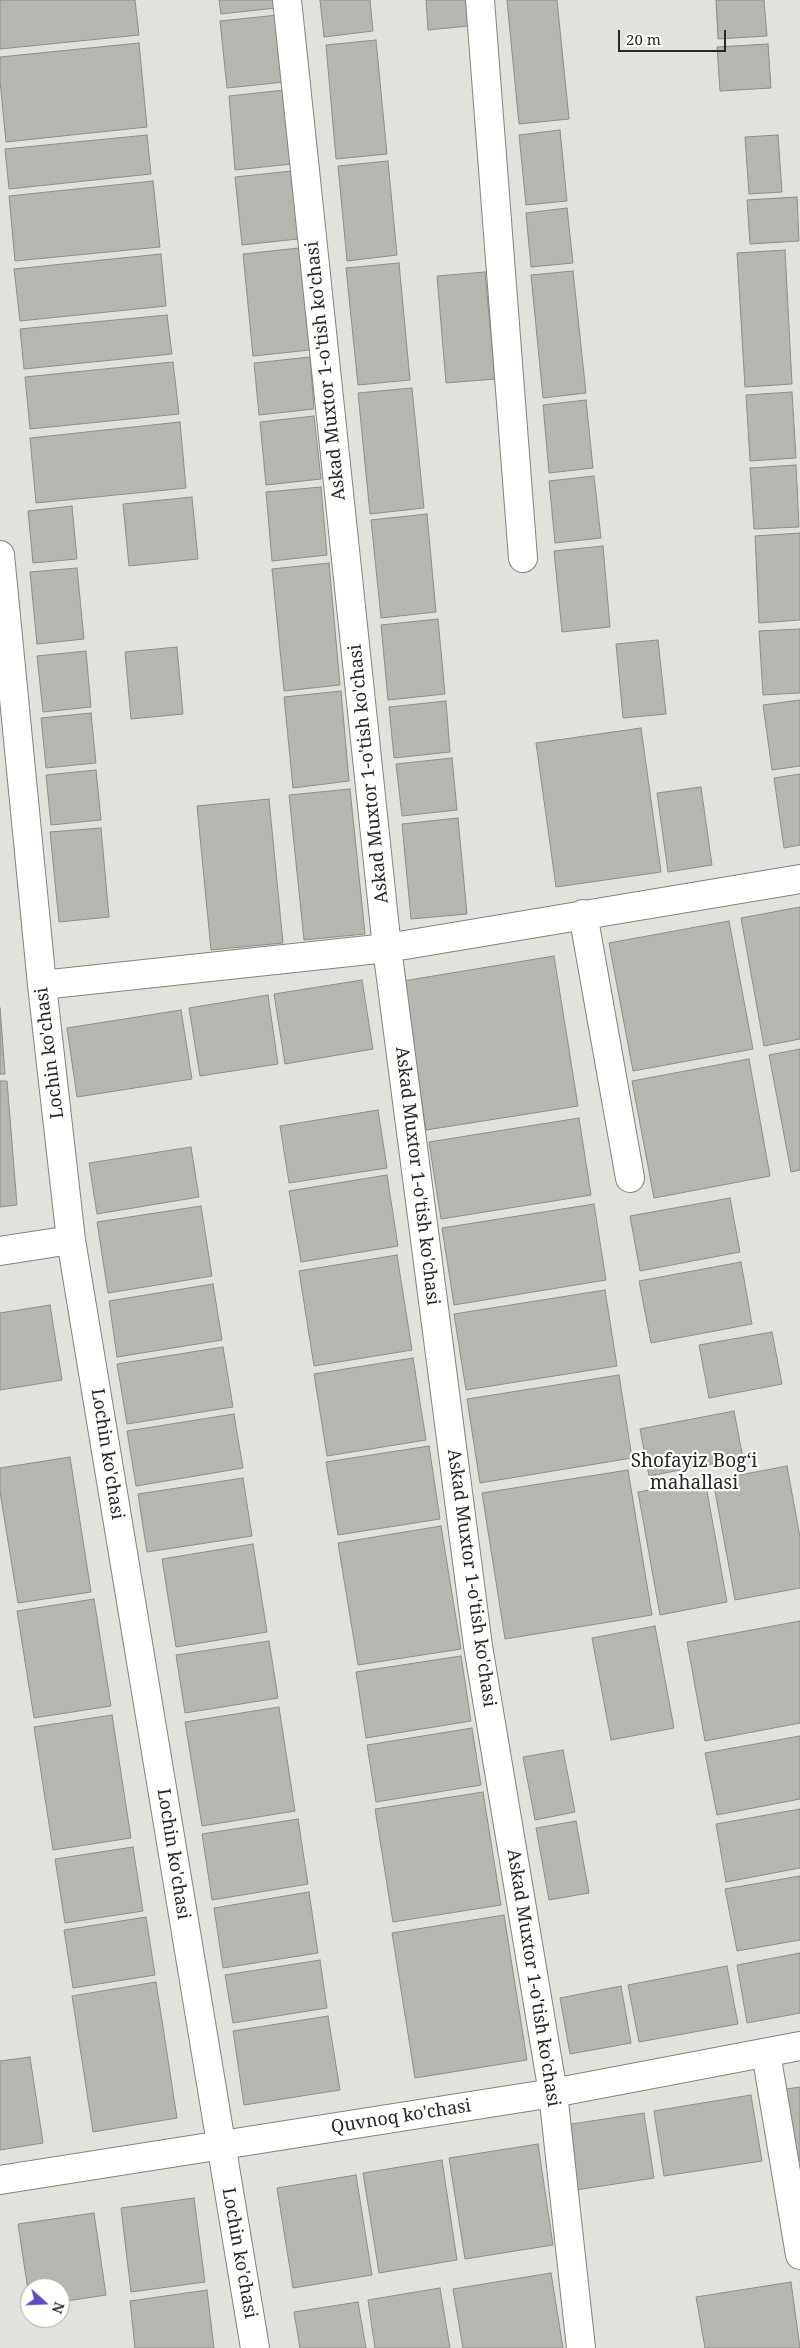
<!DOCTYPE html>
<meta charset="utf-8">
<style>
body{margin:0}
#map{position:relative;width:800px;height:2348px;overflow:hidden;background:#e2e2dd;font-family:"Noto Serif",serif}
canvas{display:block}
.north{position:absolute;left:20px;top:2278px;width:50px;height:50px;box-sizing:border-box;background:#fffffe;border:1px solid #a9a9a8;border-radius:50%;rotate:110deg;font-size:14px;font-weight:700;line-height:20px;text-align:center;color:#282826}
.north::after{content:'';display:block;margin:auto;width:18px;height:22px;background:#614ac3;clip-path:polygon(50% 0,100% 100%,50% 72%,0 100%)}
.scale{position:absolute;left:618px;top:30px;width:108px;height:22px;box-sizing:border-box;border:2px solid #282826;border-top:0;padding-left:6px;font-size:15px;line-height:18px;white-space:nowrap;color:#282826;-webkit-text-stroke:4px #fffffe;paint-order:stroke}
</style>
<div id="map">
<canvas width="800" height="2348"></canvas>
<div class="north">N</div>
<div class="scale">20 m</div>
</div>
<script>
const g = document.querySelector('canvas').getContext('2d');
g.lineJoin = 'round';
function fillPath(path, color) {
  g.fillStyle = color;
  g.fill(path, 'evenodd');
}
function toPath(rows) {
  const path = new Path2D();
  for (const r of rows) {
    path.moveTo(r[0], r[1]);
    for (let i = 2; i < r.length; i += 2) path.lineTo(r[i], r[i + 1]);
  }
  return path;
}
function trace(path, color, width, dash) {
  g.strokeStyle = color;
  g.lineWidth = width;
  g.lineCap = dash ? 'butt' : 'round';
  g.setLineDash(dash || []);
  g.stroke(path);
}
function label(font, color, halo, rows, align = 'center') {
  g.font = font + ' "Noto Serif",serif';
  g.lineWidth = 4.5;
  g.setLineDash([]);
  g.textBaseline = 'middle';
  g.strokeStyle = halo;
  g.fillStyle = color;
  for (const [text, x, y, turn = 0] of rows) {
    g.save();
    g.translate(x, y);
    g.rotate((+turn || 0) * Math.PI / 180);
    g.textAlign = isNaN(turn) ? turn : align;
    if (halo) g.strokeText(text, 0, 0);
    g.fillText(text, 0, 0);
    g.restore();
  }
}
const building = toPath([
 [0,0,135,0,139,35,0,49,0,0],
 [219,0,276,0,276,8,221,14,219,0],
 [320,0,370,0,373,31,324,37,320,0],
 [426,0,467,0,469,26,428,30,426,0],
 [507,0,557,0,569,119,519,124,507,0],
 [716,0,764,0,767,36,718,39,716,0],
 [278,15,285,82,227,88,220,21,278,15],
 [376,40,387,154,336,159,326,45,376,40],
 [139,43,147,127,6,142,0,81,0,57,139,43],
 [768,44,771,88,720,91,717,47,768,44],
 [285,90,292,164,235,170,229,96,285,90],
 [560,130,567,201,526,205,519,135,560,130],
 [147,135,151,174,9,189,5,149,147,135],
 [778,135,782,192,749,194,745,137,778,135],
 [388,161,397,255,347,261,338,166,388,161],
 [292,171,298,239,242,245,235,177,292,171],
 [153,181,160,247,15,261,9,196,153,181],
 [797,197,799,241,750,244,747,200,797,197],
 [567,208,573,263,531,267,526,213,567,208],
 [299,248,310,350,253,356,243,254,299,248],
 [785,250,792,384,745,387,737,253,785,250],
 [161,254,166,306,20,321,14,269,161,254],
 [399,263,410,380,358,385,346,268,399,263],
 [573,271,586,393,543,398,531,275,573,271],
 [485,272,495,379,446,383,437,276,485,272],
 [167,315,172,354,24,369,20,329,167,315],
 [310,357,314,409,259,415,254,363,310,357],
 [173,362,179,414,30,429,25,377,173,362],
 [412,388,424,508,370,514,358,393,412,388],
 [792,392,796,458,750,461,746,395,792,392],
 [586,400,593,468,549,473,543,405,586,400],
 [314,416,321,479,266,485,260,422,314,416],
 [180,422,186,488,36,503,30,438,180,422],
 [796,465,799,527,754,529,750,468,796,465],
 [594,476,601,538,555,543,549,481,594,476],
 [321,487,327,555,272,561,266,492,321,487],
 [192,497,198,559,129,566,123,504,192,497],
 [72,506,77,559,33,563,28,511,72,506],
 [427,514,436,612,381,618,371,520,427,514],
 [800,533,800,620,759,623,755,536,800,533],
 [603,546,610,627,562,632,554,551,603,546],
 [329,563,340,685,284,691,272,569,329,563],
 [77,568,84,639,37,644,30,572,77,568],
 [438,619,445,694,388,700,381,625,438,619],
 [800,629,800,693,763,695,759,631,800,629],
 [658,640,666,714,623,718,616,644,658,640],
 [177,647,183,714,131,719,125,652,177,647],
 [86,651,91,707,43,712,37,656,86,651],
 [341,691,349,781,293,788,284,697,341,691],
 [800,700,800,766,772,770,763,705,800,700],
 [446,701,450,752,394,758,389,707,446,701],
 [91,713,96,763,46,768,41,718,91,713],
 [641,728,661,872,556,887,536,743,641,728],
 [452,758,457,810,402,816,396,764,452,758],
 [96,770,101,820,51,825,46,775,96,770],
 [800,774,800,845,784,848,774,778,800,774],
 [701,787,712,865,668,872,657,793,701,787],
 [350,789,365,934,304,940,289,795,350,789],
 [269,799,283,943,211,950,197,806,269,799],
 [458,818,467,914,411,919,402,824,458,818],
 [101,828,109,917,59,922,50,832,101,828],
 [800,907,800,1039,764,1046,741,918,800,907],
 [729,921,753,1049,633,1071,609,943,729,921],
 [554,956,578,1106,426,1130,403,981,554,956],
 [362,980,373,1049,285,1064,274,994,362,980],
 [268,995,278,1064,200,1076,189,1008,268,995],
 [0,1008,5,1074,0,1074,0,1008],
 [181,1010,192,1079,77,1097,67,1028,181,1010],
 [800,1049,800,1170,791,1172,769,1055,800,1049],
 [749,1059,770,1176,654,1198,632,1081,749,1059],
 [0,1081,7,1081,17,1205,0,1207,0,1081],
 [378,1110,387,1168,289,1183,280,1126,378,1110],
 [579,1118,591,1195,441,1219,429,1142,579,1118],
 [191,1147,199,1197,97,1214,89,1163,191,1147],
 [387,1175,398,1246,301,1262,289,1191,387,1175],
 [730,1198,740,1252,640,1271,630,1216,730,1198],
 [594,1204,606,1280,454,1305,442,1228,594,1204],
 [201,1206,212,1276,108,1293,97,1222,201,1206],
 [397,1255,412,1350,314,1366,299,1271,397,1255],
 [741,1262,752,1324,651,1343,639,1281,741,1262],
 [213,1284,222,1340,117,1357,109,1301,213,1284],
 [605,1290,617,1366,466,1390,454,1314,605,1290],
 [50,1305,62,1380,0,1390,0,1313,50,1305],
 [772,1332,782,1384,709,1398,699,1345,772,1332],
 [223,1347,233,1407,127,1424,117,1364,223,1347],
 [413,1358,426,1440,327,1456,314,1374,413,1358],
 [619,1375,632,1458,480,1483,467,1399,619,1375],
 [734,1411,743,1458,649,1476,640,1429,734,1411],
 [234,1414,243,1468,136,1486,127,1431,234,1414],
 [429,1446,440,1519,338,1535,326,1462,429,1446],
 [70,1457,91,1592,18,1603,0,1492,0,1468,70,1457],
 [787,1466,800,1537,800,1588,735,1600,713,1480,787,1466],
 [628,1470,652,1615,505,1639,482,1493,628,1470],
 [243,1478,252,1536,147,1552,138,1494,243,1478],
 [705,1480,727,1602,660,1615,638,1492,705,1480],
 [441,1526,461,1649,358,1665,338,1543,441,1526],
 [253,1544,267,1632,176,1647,162,1559,253,1544],
 [94,1599,111,1706,34,1718,17,1611,94,1599],
 [800,1621,800,1723,705,1741,687,1642,800,1621],
 [655,1626,674,1728,611,1740,592,1638,655,1626],
 [269,1641,278,1698,185,1713,176,1655,269,1641],
 [461,1656,471,1721,366,1738,356,1672,461,1656],
 [279,1707,295,1811,202,1826,185,1722,279,1707],
 [112,1715,131,1838,53,1850,34,1727,112,1715],
 [472,1728,481,1785,376,1802,367,1745,472,1728],
 [800,1736,800,1799,717,1815,705,1753,800,1736],
 [563,1750,575,1812,535,1820,523,1757,563,1750],
 [483,1792,501,1905,393,1922,375,1809,483,1792],
 [800,1809,800,1868,726,1882,716,1824,800,1809],
 [298,1819,308,1884,212,1900,202,1834,298,1819],
 [576,1821,589,1893,549,1900,536,1828,576,1821],
 [133,1847,143,1911,65,1923,55,1859,133,1847],
 [800,1876,800,1940,737,1951,725,1889,800,1876],
 [309,1892,318,1953,223,1968,214,1908,309,1892],
 [504,1915,527,2060,415,2078,392,1933,504,1915],
 [146,1917,155,1975,73,1988,64,1930,146,1917],
 [800,1953,800,2013,747,2023,737,1965,800,1953],
 [320,1960,327,2008,233,2023,225,1975,320,1960],
 [727,1966,738,2024,639,2042,628,1985,727,1966],
 [156,1982,177,2118,93,2132,72,1996,156,1982],
 [621,1986,631,2043,570,2054,560,1998,621,1986],
 [328,2016,340,2090,244,2105,233,2031,328,2016],
 [30,2057,43,2143,0,2150,0,2061,30,2057],
 [800,2087,800,2161,791,2162,779,2090,800,2087],
 [751,2095,762,2161,664,2176,654,2111,751,2095],
 [644,2113,654,2178,576,2190,565,2125,644,2113],
 [538,2144,553,2245,465,2259,449,2158,538,2144],
 [442,2160,457,2260,379,2273,363,2173,442,2160],
 [356,2175,372,2275,293,2288,277,2188,356,2175],
 [194,2198,205,2282,131,2292,121,2208,194,2198],
 [94,2213,106,2295,60,2302,60,2288,30,2288,30,2304,18,2224,94,2213],
 [551,2273,563,2348,463,2348,453,2289,551,2273],
 [791,2282,800,2348,705,2348,696,2297,791,2282],
 [440,2288,450,2348,375,2348,368,2300,440,2288],
 [207,2290,214,2348,135,2348,130,2301,207,2290],
 [358,2302,366,2348,300,2348,294,2312,358,2302]
]);
const minor = toPath([
 [287,0,387,948,478,1646,553,2093,581,2348],
 [480,0,523,558],
 [0,555,42,985,71,1240,255,2348],
 [583,914,630,1178],
 [42,985,387,948,800,879],
 [0,1251,71,1240],
 [766,2053,800,2255],
 [0,2180,553,2093,800,2046]
]);
const streetNames = [
 ["Askad Muxtor 1-o'tish ko'chasi",326,371,-96],
 ["Askad Muxtor 1-o'tish ko'chasi",369,774,-96],
 ["Lochin ko'chasi",50,1053,-97],
 ["Askad Muxtor 1-o'tish ko'chasi",417,1176,83],
 ["Lochin ko'chasi",107,1454,81],
 ["Askad Muxtor 1-o'tish ko'chasi",471,1578,82],
 ["Lochin ko'chasi",173,1854,81],
 ["Askad Muxtor 1-o'tish ko'chasi",533,1978,81],
 ["Quvnoq ko'chasi",401,2117,-9],
 ["Lochin ko'chasi",239,2253,80]
];
const neighbourhoodNames = [
 ["Shofayiz Bogʻi",694,1462],
 ["mahallasi",694,1484]
];
fillPath(building, '#b6b6b1');
trace(building, '#8d8d88', 1);
trace(minor, '#83837e', 30);
trace(minor, '#fff', 28);
label('18px', '#282826', '#fffffe', streetNames);
label('19px', '#282826', '#fffffe', neighbourhoodNames);
</script>
